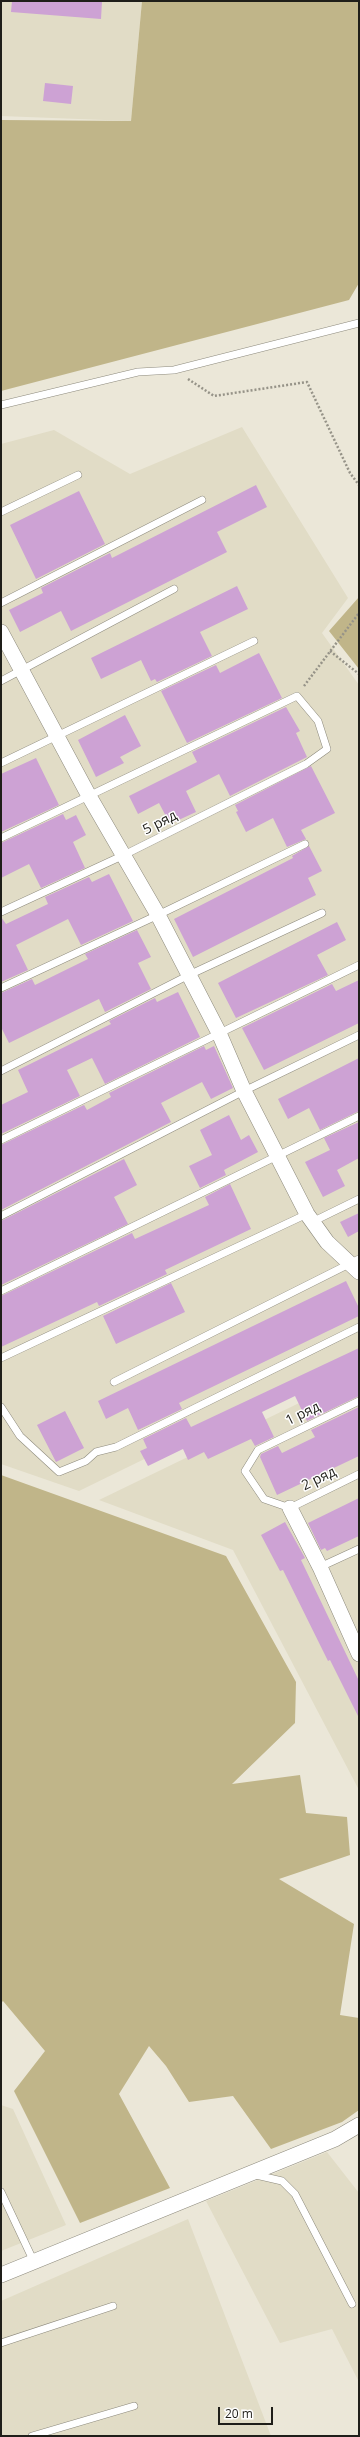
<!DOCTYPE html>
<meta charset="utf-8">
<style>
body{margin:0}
#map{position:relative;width:360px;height:2437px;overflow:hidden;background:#ebe7d8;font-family:"Open Sans",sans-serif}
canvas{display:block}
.frame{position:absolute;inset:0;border:2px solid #1f1e19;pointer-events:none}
.scale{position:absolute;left:218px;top:2407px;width:55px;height:18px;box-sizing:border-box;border:2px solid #1f1e19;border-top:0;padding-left:5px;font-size:12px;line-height:14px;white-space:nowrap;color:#1f1e19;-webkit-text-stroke:3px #fff;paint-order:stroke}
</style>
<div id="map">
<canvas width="360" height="2437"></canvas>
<div class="frame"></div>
<div class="scale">20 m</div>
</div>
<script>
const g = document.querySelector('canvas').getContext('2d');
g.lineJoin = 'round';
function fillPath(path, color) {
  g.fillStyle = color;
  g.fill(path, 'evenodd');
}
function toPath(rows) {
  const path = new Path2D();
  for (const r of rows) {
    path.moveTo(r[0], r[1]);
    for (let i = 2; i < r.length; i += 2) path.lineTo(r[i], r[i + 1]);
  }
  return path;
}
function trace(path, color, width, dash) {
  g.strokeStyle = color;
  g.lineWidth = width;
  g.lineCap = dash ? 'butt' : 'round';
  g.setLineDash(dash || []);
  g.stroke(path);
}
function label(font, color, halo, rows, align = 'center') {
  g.font = font + ' "Open Sans",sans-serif';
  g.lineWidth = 3;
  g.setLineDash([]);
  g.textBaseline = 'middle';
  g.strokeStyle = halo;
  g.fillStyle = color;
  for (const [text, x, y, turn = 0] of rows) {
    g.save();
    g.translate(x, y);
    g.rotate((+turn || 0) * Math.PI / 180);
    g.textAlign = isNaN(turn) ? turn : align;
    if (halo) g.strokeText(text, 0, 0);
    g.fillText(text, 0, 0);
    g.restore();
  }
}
const built = toPath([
 [1,1,142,1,131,121,1,116],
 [242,427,348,598,322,633,359,685,359,1354,79,1491,1,1464,1,444,54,430,130,474],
 [359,1374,359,1790,233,1550,99,1500],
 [1,2105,13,2109,66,2225,1,2251],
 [327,2152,359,2193,359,2382,332,2329,280,2343,206,2201],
 [188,2219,271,2436,1,2436,1,2301]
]);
const green = toPath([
 [142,1,359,1,359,283,349,300,1,391,1,120,131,121],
 [359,597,359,669,329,631],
 [1,1475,226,1556,296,1682,295,1723,232,1784,300,1775,306,1813,347,1817,350,1855,279,1879,354,1924,340,2015,359,2018,359,2110,342,2122,271,2149,233,2096,189,2102,166,2066,149,2046,119,2094,170,2188,80,2223,14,2091,45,2051,3,2001,1,2003]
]);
const building = toPath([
 [12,1,102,1,101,19,11,12],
 [45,83,73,86,71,104,43,101],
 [256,485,267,507,217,532,227,552,71,631,61,611,20,632,9,610,43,593,41,588,110,553,112,558],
 [79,491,105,544,36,579,10,525],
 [237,586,248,609,200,632,212,656,157,682,155,679,151,681,141,660,101,679,91,658],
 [259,653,282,698,187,743,161,691,216,665,220,673],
 [286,707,300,731,296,733,307,757,230,796,219,774,186,791,196,812,170,824,159,803,138,814,129,796,197,762,192,752],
 [125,715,141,746,120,757,124,763,96,777,78,740],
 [36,758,59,805,1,832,1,774],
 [311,766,335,813,301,830,306,839,287,847,273,818,246,832,236,812,238,811,235,805],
 [63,814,66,820,76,815,86,835,73,842,85,868,41,888,29,864,1,878,1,843],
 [309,846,322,871,308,878,316,895,193,957,174,919,293,858,292,856],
 [109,874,133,921,81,945,68,919,16,945,28,970,1,982,1,917,6,924,48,904,45,897,89,877,92,882],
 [337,922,346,940,317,955,328,975,236,1018,218,983],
 [137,930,151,957,138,963,151,989,105,1012,99,999,9,1043,1,1027,1,993,32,979,35,985,88,959,85,954],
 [359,980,359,1023,264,1070,242,1028,332,984,336,991],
 [178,992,200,1037,105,1084,92,1058,67,1070,80,1096,1,1134,1,1105,28,1092,18,1070,111,1024,109,1021,155,998,157,1002],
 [204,1046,206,1050,214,1046,233,1088,211,1099,202,1082,161,1103,171,1122,1,1210,1,1145,84,1105,87,1110,111,1097,109,1093],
 [359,1058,359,1111,320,1130,309,1108,288,1119,278,1099],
 [229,1115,241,1140,249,1135,258,1152,224,1170,226,1175,200,1188,189,1166,212,1155,200,1130],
 [359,1122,359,1158,337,1170,345,1186,323,1197,305,1162,330,1150,324,1138],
 [124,1159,137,1185,114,1197,128,1224,1,1285,1,1221],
 [230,1184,251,1229,165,1270,167,1274,99,1306,97,1302,1,1347,1,1296,132,1233,135,1239,209,1205,205,1197],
 [359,1213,359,1231,348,1237,340,1222],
 [346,1281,359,1308,359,1316,179,1403,182,1409,138,1430,128,1408,106,1419,98,1401],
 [171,1283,185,1312,116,1344,103,1316],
 [359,1348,359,1396,307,1421,295,1396,262,1412,274,1437,255,1446,251,1439,208,1459,204,1452,188,1460,183,1449,148,1466,140,1451,147,1448,143,1439,186,1418,191,1427],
 [359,1407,359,1456,277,1495,260,1457,261,1454,278,1446,282,1453,315,1437,311,1430],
 [65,1411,84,1448,56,1462,37,1425],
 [359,1498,359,1536,327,1551,325,1548,321,1550,308,1523],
 [285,1522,305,1558,301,1560,359,1681,359,1718,330,1660,328,1661,283,1570,280,1571,261,1535]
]);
const path = toPath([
 [188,379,214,396,307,382,350,473,359,485],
 [330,651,359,674],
 [304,686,359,613]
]);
const lane = toPath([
 [1,405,138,372,174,370,359,323],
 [1,512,78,475],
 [1,603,202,500],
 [1,681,174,589],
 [1,763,254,641],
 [1,838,297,696,318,721,327,749,306,764,124,855,1,912],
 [1,988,158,915,305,844],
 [1,1071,189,975,322,913],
 [1,1140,359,965],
 [1,1216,244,1091,359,1035],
 [312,1222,359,1199],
 [1,1291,359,1116],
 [1,1358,307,1214],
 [114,1382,359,1259],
 [359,1401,258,1450,245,1471,264,1499,290,1508,359,1474],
 [1,1407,20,1436,59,1472,86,1461,96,1452,116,1447,359,1327],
 [320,1567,359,1549],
 [256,2175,282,2181,295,2194,352,2304],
 [1,2192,34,2262],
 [1,2343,113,2306],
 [32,2436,134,2406]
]);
const street = toPath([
 [1,632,89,796,158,915,219,1033,244,1091,307,1214,327,1242,359,1272],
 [290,1508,320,1567,359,1654],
 [1,2275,335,2139,359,2125]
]);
const streetNames = [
 ["5 ряд",160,823,-27],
 ["1 ряд",303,1414,-26],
 ["2 ряд",319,1479,-26]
];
fillPath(built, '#e1dcc6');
fillPath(green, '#c0b589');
fillPath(building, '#cda2d4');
trace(lane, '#8d8a7d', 8);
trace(street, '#8d8a7d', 16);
trace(path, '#969388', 2.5, [2, 2]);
trace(lane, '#fff', 7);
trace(street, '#fff', 15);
label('14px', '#1f1e19', '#fff', streetNames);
</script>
